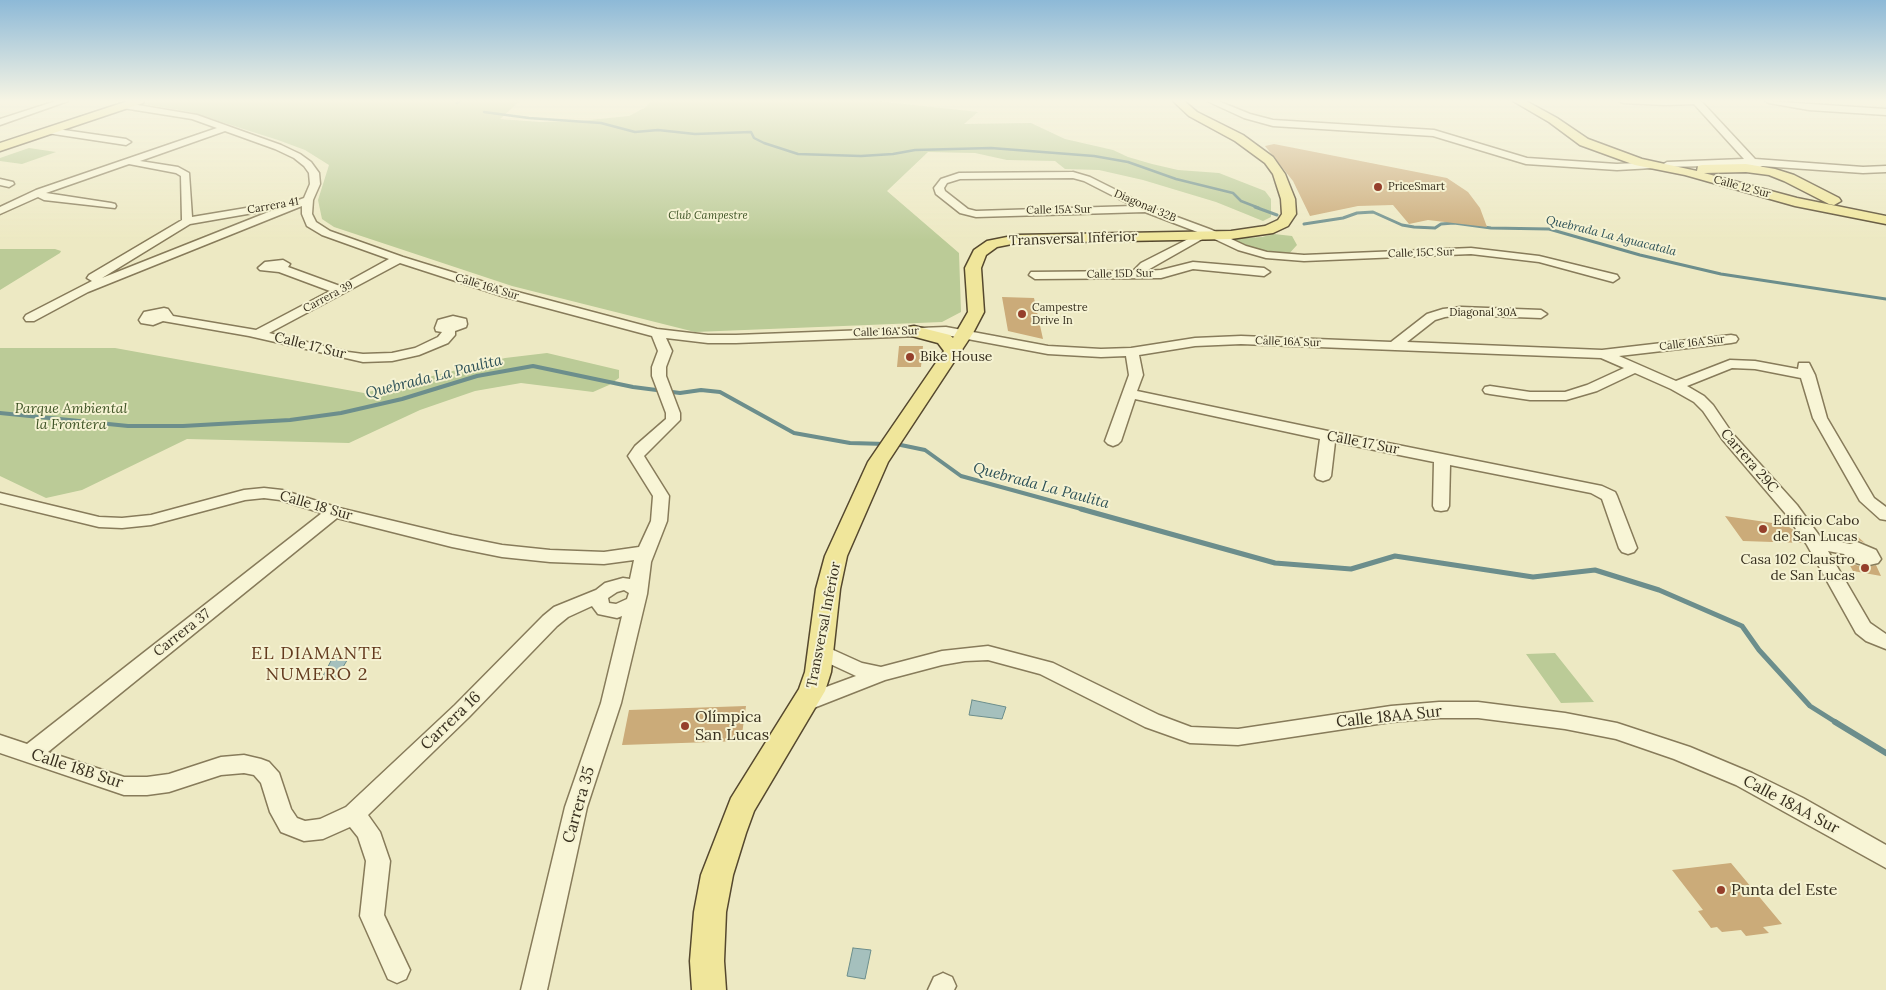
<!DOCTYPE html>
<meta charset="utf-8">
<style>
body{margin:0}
canvas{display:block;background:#ede9c3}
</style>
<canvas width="1886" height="990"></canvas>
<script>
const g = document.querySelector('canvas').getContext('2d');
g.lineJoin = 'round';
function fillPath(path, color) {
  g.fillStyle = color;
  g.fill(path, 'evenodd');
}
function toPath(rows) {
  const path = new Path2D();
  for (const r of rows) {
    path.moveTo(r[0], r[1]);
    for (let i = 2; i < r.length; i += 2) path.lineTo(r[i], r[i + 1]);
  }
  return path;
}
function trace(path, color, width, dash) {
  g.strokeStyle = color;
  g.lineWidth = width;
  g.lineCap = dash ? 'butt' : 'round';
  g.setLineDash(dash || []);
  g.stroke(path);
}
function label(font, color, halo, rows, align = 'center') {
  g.font = font + ' Lora,serif';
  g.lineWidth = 4;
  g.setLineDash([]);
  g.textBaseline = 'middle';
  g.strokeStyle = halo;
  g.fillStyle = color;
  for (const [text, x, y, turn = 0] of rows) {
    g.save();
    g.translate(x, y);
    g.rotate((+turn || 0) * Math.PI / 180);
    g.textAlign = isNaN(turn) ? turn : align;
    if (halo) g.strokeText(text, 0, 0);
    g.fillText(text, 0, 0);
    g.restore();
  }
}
const green = toPath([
 [151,101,520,101,500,119,540,122,580,121,629,116,646,107,651,101,878,101,978,112,964,124,1031,123,1065,139,1113,150,1128,157,1152,164,1178,170,1219,173,1265,191,1271,199,1271,217,1263,221,1216,202,1143,180,1099,170,1065,169,1055,161,1007,160,975,153,928,152,887,191,959,253,961,312,942,322,695,332,512,286,334,227,322,219,318,200,329,165,305,150,278,140,190,112,143,104],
 [29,148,56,152,22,164,0,161,0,158],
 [1274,234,1292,236,1297,245,1287,256,1265,253,1231,239,1262,237],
 [0,249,55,249,61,251,60,253,0,290],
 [0,348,115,348,364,393,505,358,547,353,619,370,619,378,609,385,593,392,521,383,475,391,420,410,349,443,187,439,82,490,46,498,0,476],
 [1555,653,1594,702,1561,703,1526,654]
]);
const water = toPath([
 [333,657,349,657,337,677,322,678,333,657],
 [972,700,1006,707,1002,719,969,715,972,700],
 [853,948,871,950,865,979,847,976,853,948]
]);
const streamFar4 = toPath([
 [457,103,460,101],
 [484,112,529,118,601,123,635,132,658,130,695,134,751,132,754,138,764,143,798,154,861,156,893,154,915,150,991,148,1094,156,1128,162,1176,179,1233,193,1241,201,1259,208]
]);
const streamFar3 = toPath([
 [1255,207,1277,215],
 [1304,224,1343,218,1357,213,1373,212,1402,225,1414,227,1435,228,1441,224,1454,223,1491,228,1549,229,1640,255,1721,274,1886,299]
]);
const streamFar2 = toPath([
 [0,413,128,426,183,426,290,420,341,413,402,399,477,376,533,366,633,387,680,393,701,390,720,392,794,433,850,443,886,444],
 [896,444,925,450,961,476,1085,510]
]);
const streamFar1 = toPath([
 [1081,509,1275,563,1351,569,1395,556,1533,577,1595,570,1659,590,1742,626,1759,650,1810,706,1837,723]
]);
const stream = toPath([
 [1835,722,1886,753]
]);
const building = toPath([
 [1274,144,1447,178,1468,192,1480,208,1487,227,1428,220,1409,224,1393,205,1358,206,1310,216,1293,181,1265,146],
 [1002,297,1034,298,1043,339,1008,331],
 [899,346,923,346,921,367,897,367],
 [1725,516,1786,525,1795,531,1803,543,1743,541],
 [1832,533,1858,537,1865,543,1858,540,1850,542,1836,539],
 [1848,562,1864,568,1876,565,1881,576,1853,571],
 [746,706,741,741,622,745,629,710],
 [1731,863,1782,924,1763,927,1769,933,1746,936,1741,930,1722,932,1717,927,1711,928,1698,911,1703,910,1672,870]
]);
const minor = toPath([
 [56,101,68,101,0,125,0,119,56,101],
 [1207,101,1218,101,1250,114,1273,120,1434,130,1527,158,1617,164,1653,162,1658,165,1653,168,1617,170,1526,164,1433,136,1273,126,1244,118,1207,101],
 [1619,101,1701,101,1755,159,1863,167,1886,166,1886,172,1863,173,1762,166,1758,168,1750,165,1664,167,1662,165,1667,162,1744,159,1694,104,1666,105,1623,103,1619,101],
 [1765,101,1886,109,1886,115,1809,110,1769,103,1765,101],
 [126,103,197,115,281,145,300,154,311,162,319,173,320,184,313,200,312,214,316,222,330,231,403,257,510,290,657,329,708,335,736,335,946,327,1048,346,1101,349,1131,348,1195,338,1241,336,1391,342,1427,314,1443,309,1461,307,1541,310,1547,314,1541,318,1461,315,1445,317,1435,320,1407,342,1602,350,1731,335,1736,336,1738,339,1736,342,1731,343,1619,356,1676,381,1730,360,1755,361,1798,369,1799,363,1809,363,1815,375,1827,418,1874,498,1886,507,1886,520,1880,519,1860,501,1813,418,1801,378,1755,369,1732,368,1687,386,1704,396,1713,405,1732,433,1797,505,1821,538,1850,544,1857,542,1876,550,1881,559,1878,563,1865,566,1848,560,1844,554,1828,551,1870,623,1886,634,1886,649,1866,641,1856,633,1807,545,1785,513,1722,439,1703,411,1694,402,1671,389,1635,373,1597,391,1566,400,1530,400,1490,394,1485,393,1483,390,1485,387,1490,386,1530,392,1565,392,1587,385,1624,368,1601,358,1241,344,1195,346,1139,355,1143,375,1137,391,1328,431,1602,486,1615,492,1617,496,1637,548,1634,552,1628,554,1622,552,1619,548,1602,499,1591,493,1450,465,1449,506,1447,510,1441,511,1435,510,1433,506,1434,462,1335,442,1331,476,1329,479,1323,481,1317,479,1315,476,1320,439,1135,399,1121,441,1118,444,1113,446,1108,444,1105,441,1129,375,1126,356,1101,357,1048,354,946,335,736,343,708,343,666,338,672,351,666,367,666,376,680,413,680,420,644,456,669,496,667,521,651,562,647,594,621,703,587,807,547,990,521,990,565,807,601,703,622,616,617,618,598,614,592,606,568,617,557,626,469,717,368,815,380,832,390,861,384,915,410,970,406,979,397,983,388,979,360,916,366,861,358,837,350,827,323,839,304,841,281,832,270,812,261,783,254,775,244,773,221,775,169,792,147,795,124,795,0,753,0,735,27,744,322,513,280,500,264,498,245,500,151,525,122,528,99,527,0,503,0,493,99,517,122,518,151,515,244,490,264,488,282,490,339,508,452,535,502,545,550,550,604,552,639,547,651,521,653,496,628,456,635,446,666,419,666,413,652,376,652,367,658,351,652,336,502,296,400,263,269,333,348,352,363,354,392,353,415,348,438,337,442,332,436,331,435,328,438,320,453,316,466,319,467,324,466,327,455,331,455,335,448,343,419,355,392,361,363,362,249,336,163,321,153,325,141,323,139,320,144,312,164,308,168,309,173,316,256,330,330,291,279,272,260,270,258,268,265,262,283,260,290,264,288,267,340,286,389,259,322,235,307,226,302,214,302,206,88,292,34,321,26,321,24,318,26,315,92,281,87,278,89,275,182,220,181,176,176,173,129,164,46,193,111,203,115,204,116,206,115,208,44,200,38,197,0,214,0,207,36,190,217,128,192,119,123,108,122,106,126,103],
 [225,131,275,149,294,158,304,166,309,173,310,184,304,198,280,207,280,204,276,203,192,217,189,173,178,167,140,161,225,131],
 [276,209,102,278,190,224,276,209],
 [337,518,452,547,502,557,550,562,604,564,634,560,630,579,623,578,605,583,596,590,554,607,543,616,455,705,346,807,320,819,305,821,297,818,291,809,279,773,269,762,261,759,244,755,221,757,169,774,147,777,124,777,48,752,337,518],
 [624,590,629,593,627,599,616,604,609,603,608,598,617,592,624,590],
 [50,128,126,139,131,142,126,145,47,133,46,131,50,128],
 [1073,172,1090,177,1150,207,1212,230,1246,246,1267,252,1304,255,1471,248,1539,256,1617,275,1619,278,1613,282,1539,262,1471,254,1304,261,1266,258,1238,250,1204,234,1204,238,1146,271,1161,270,1193,262,1264,268,1270,272,1264,276,1193,269,1161,278,1035,279,1029,275,1031,272,1133,271,1141,263,1200,233,1145,212,976,217,960,213,936,194,934,188,941,179,959,173,1073,172],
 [1073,178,1084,181,1133,206,976,211,968,209,945,191,944,188,947,183,960,179,1073,178],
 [0,179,13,182,14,184,9,187,0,185,0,179],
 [820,644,862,663,881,667,942,651,988,646,1053,663,1159,715,1191,727,1238,729,1391,706,1439,702,1478,702,1565,713,1617,723,1690,747,1752,773,1803,798,1886,845,1886,868,1736,785,1674,759,1616,739,1565,729,1478,718,1439,718,1391,722,1238,745,1190,743,1145,727,1040,674,988,660,965,661,942,665,885,680,806,711,799,709,796,703,799,697,856,676,813,656,810,651,813,646,820,644],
 [943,973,952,977,956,986,954,990,928,990,934,977,943,973]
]);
const major = toPath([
 [128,101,144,101,143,103,0,151,0,143,128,101],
 [1173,101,1184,101,1197,112,1243,135,1273,157,1285,174,1295,199,1296,214,1288,226,1273,233,1231,239,1017,243,997,247,986,255,981,268,984,312,973,333,888,462,847,556,840,589,831,672,825,691,754,811,746,833,733,875,726,912,724,961,726,990,692,990,690,961,694,912,701,875,731,798,799,689,805,672,816,589,825,556,868,462,944,351,938,343,908,335,906,331,908,327,914,326,950,335,953,338,968,312,965,268,974,250,987,241,1017,235,1231,231,1265,226,1278,220,1282,214,1281,199,1273,174,1265,163,1235,141,1189,116,1173,101],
 [1513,101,1526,101,1557,118,1588,139,1642,159,1697,171,1698,166,1702,165,1746,164,1775,169,1794,175,1839,198,1841,201,1834,205,1829,204,1784,181,1769,175,1746,172,1704,173,1797,198,1886,216,1886,224,1795,206,1685,175,1635,165,1580,145,1549,122,1513,101]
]);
const markers = [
 [1378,187,5,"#953f2b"],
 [1022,314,5,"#953f2b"],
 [910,357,5,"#953f2b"],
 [1763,529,5,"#953f2b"],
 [1865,568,5,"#953f2b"],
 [685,726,5,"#953f2b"],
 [1721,890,5,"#953f2b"]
];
const farPoinames = [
 ["PriceSmart",1388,187],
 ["Campestre",1032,308],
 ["Drive In",1032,321]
];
const farStreetnames = [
 ["Calle 12 Sur",1742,187,15],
 ["Carrera 41",273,206,-10],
 ["Diagonal 32B",1145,206,23],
 ["Calle 15A Sur",1059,210,-1],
 ["Calle 15C Sur",1421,253,-2],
 ["Calle 15D Sur",1120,274,-1],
 ["Calle 16A Sur",487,287,17],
 ["Carrera 39",328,297,-28],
 ["Diagonal 30A",1483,313],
 ["Calle 16A Sur",886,332,-2],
 ["Calle 16A Sur",1288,342,2],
 ["Calle 16A Sur",1692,343,-7]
];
const farParknames = [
 ["Club Campestre",708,216]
];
const farWaternames = [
 ["Quebrada La Aguacatala",1611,236,14]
];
const streetNames = [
 ["Transversal Inferior",1073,239,-2],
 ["Calle 17 Sur",310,346,14],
 ["Calle 17 Sur",1363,443,11],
 ["Carrera 29C",1749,461,49],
 ["Calle 18 Sur",316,506,16],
 ["Transversal Inferior",824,625,-79],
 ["Carrera 37",182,633,-38]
];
const poiNames = [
 ["Bike House",920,357],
 ["Edificio Cabo",1773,521],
 ["de San Lucas",1773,537],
 ["Casa 102 Claustro",1855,560,"right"],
 ["de San Lucas",1855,576,"right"]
];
const parkNames = [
 ["Parque Ambiental",71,409],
 ["la Frontera",71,425]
];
const waterNames = [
 ["Quebrada La Paulita",434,377,-14],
 ["Quebrada La Paulita",1041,486,15]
];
const nearPoinames = [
 ["Olímpica",695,717],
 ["San Lucas",695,735],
 ["Punta del Este",1731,890]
];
const nearStreetnames = [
 ["Calle 18AA Sur",1389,717,-6],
 ["Carrera 16",451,721,-44],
 ["Calle 18B Sur",77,769,18],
 ["Carrera 35",579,805,-74],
 ["Calle 18AA Sur",1791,805,28]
];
const nearNeighbourhoodnames = [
 ["EL DIAMANTE",317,654],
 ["NUMERO 2",317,675]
];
fillPath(green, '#bbcb97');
fillPath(water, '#a5c0bd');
trace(water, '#6c8e8c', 1);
trace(streamFar4, '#6c8e8c', 2.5);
trace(streamFar3, '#6c8e8c', 3);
trace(streamFar2, '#6c8e8c', 4);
trace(streamFar1, '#6c8e8c', 5);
trace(stream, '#6c8e8c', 6);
fillPath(building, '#cbab79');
trace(minor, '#877b5a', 3);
trace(major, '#55482e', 3);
fillPath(minor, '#f8f5d6');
fillPath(major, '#f0e69b');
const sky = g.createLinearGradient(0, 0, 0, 240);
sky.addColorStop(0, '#8db9d7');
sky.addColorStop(0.42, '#f7f5e4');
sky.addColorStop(1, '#f7f5e400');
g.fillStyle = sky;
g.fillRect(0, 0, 1886, 240);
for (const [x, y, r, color] of markers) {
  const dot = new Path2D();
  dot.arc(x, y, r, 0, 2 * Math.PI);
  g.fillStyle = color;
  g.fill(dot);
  trace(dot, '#f5f2d2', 2);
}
label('11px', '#372f1e', '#f5f2d2', farPoinames, 'left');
label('11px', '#372f1e', '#f5f2d2', farStreetnames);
label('italic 11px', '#3e5325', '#f5f2d2', farParknames);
label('italic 12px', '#2d5157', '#f5f2d2', farWaternames);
label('14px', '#372f1e', '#f5f2d2', streetNames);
label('14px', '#372f1e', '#f5f2d2', poiNames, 'left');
label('italic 14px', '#3e5325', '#f5f2d2', parkNames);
label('italic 15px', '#2d5157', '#f5f2d2', waterNames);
label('16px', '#372f1e', '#f5f2d2', nearPoinames, 'left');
label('16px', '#372f1e', '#f5f2d2', nearStreetnames);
g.letterSpacing = '1px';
label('18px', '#633a1e', '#f5f2d2', nearNeighbourhoodnames);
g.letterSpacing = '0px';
</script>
